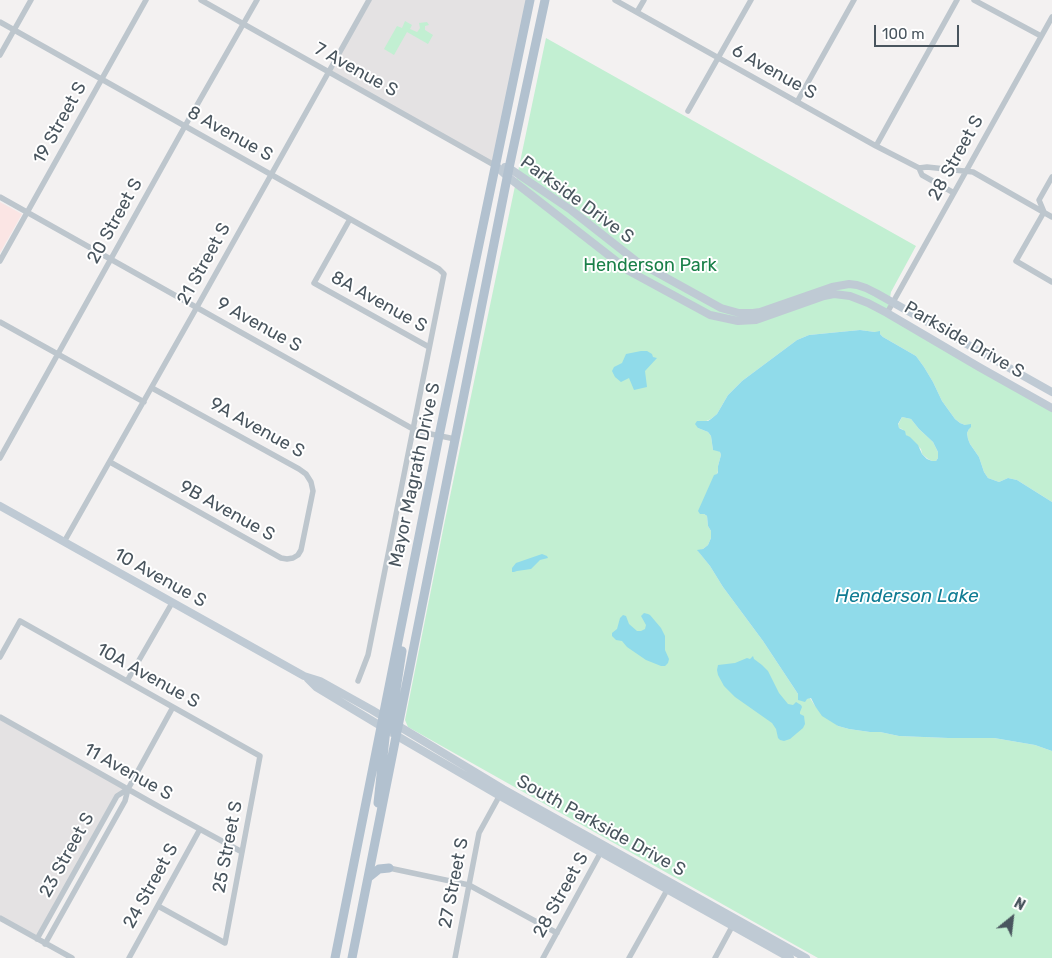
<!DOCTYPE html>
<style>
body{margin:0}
#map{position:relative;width:1052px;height:958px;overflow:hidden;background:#f3f1f1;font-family:Rubik,sans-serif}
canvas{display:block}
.north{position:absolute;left:987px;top:893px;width:50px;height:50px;-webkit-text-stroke:4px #fff;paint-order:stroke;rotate:29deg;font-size:14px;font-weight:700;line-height:20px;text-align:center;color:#49555e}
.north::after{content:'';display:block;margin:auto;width:18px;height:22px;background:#49555e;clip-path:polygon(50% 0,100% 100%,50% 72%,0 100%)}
.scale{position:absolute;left:874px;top:25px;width:85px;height:22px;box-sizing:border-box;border:2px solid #49555e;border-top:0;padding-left:6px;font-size:15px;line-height:18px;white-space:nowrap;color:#49555e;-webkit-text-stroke:4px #fff;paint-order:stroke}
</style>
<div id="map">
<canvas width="1052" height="958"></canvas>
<div class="north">N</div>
<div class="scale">100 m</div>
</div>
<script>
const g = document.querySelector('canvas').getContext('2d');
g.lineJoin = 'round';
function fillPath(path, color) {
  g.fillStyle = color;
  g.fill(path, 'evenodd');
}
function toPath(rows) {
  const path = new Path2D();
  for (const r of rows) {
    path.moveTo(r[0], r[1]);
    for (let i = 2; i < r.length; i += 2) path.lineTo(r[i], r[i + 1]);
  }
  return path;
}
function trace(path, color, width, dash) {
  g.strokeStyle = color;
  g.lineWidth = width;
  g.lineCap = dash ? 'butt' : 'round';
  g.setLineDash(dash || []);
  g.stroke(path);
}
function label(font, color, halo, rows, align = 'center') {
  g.font = font + ' Rubik,sans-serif';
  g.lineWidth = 4;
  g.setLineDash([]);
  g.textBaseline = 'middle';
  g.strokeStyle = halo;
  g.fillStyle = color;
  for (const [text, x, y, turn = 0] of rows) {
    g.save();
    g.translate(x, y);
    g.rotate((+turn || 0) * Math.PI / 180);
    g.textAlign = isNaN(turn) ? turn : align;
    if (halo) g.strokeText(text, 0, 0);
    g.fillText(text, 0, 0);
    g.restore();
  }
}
const education = toPath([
 [369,0,530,0,496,166,328,72],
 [0,717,128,789,117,796,37,939,0,918]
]);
const medical = toPath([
 [0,202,22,214,0,253]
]);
const green = toPath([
 [405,21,412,25,410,29,417,32,418,31,420,28,419,23,427,22,429,25,425,26,425,30,433,35,428,44,407,32,394,55,384,49,397,26,402,28],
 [546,38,916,246,891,292,887,313,1052,408,1052,502,1017,480,1008,478,999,482,988,478,984,472,979,457,970,444,968,439,967,433,969,429,965,425,960,423,955,419,942,401,933,382,924,367,916,356,883,337,880,334,875,332,860,330,809,335,797,340,742,381,728,395,717,414,711,419,704,422,700,421,698,428,708,432,711,436,713,450,717,450,720,452,721,455,718,466,718,471,704,514,707,516,708,526,711,531,711,538,708,545,703,549,698,551,710,566,723,587,763,641,798,694,806,699,810,698,815,706,838,726,849,729,870,732,880,732,899,736,948,738,994,738,1035,745,1052,751,1052,958,818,958,408,727,405,720,444,525],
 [902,417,911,419,919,429,933,442,938,452,938,458,936,461,932,461,928,459,922,454,921,449,906,435,902,429,899,428,898,425]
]);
const water = toPath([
 [860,330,875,332,880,331,880,334,883,337,916,356,924,367,933,382,942,401,955,419,960,423,965,425,971,424,971,427,969,429,967,433,968,439,970,444,979,457,984,472,988,478,999,482,1008,478,1017,480,1052,502,1052,751,1035,745,994,738,948,738,899,736,880,732,870,732,849,729,838,726,822,716,815,706,811,698,807,699,805,702,798,700,798,694,763,641,723,587,710,566,697,550,703,549,708,545,711,538,711,531,708,526,707,516,704,514,700,514,698,511,714,475,717,474,718,472,718,466,721,455,720,452,717,451,713,450,711,436,708,432,698,428,695,424,697,421,708,421,711,419,717,414,728,395,742,381,797,340,809,335],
 [902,417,911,419,919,429,933,442,938,452,938,458,936,461,932,461,927,459,922,454,918,445,910,437,906,435,905,431,899,428,898,424],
 [641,351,647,351,652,354,653,357,657,358,645,371,647,387,634,390,629,378,621,382,615,377,612,371,614,367,622,363,626,354],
 [542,554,547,556,548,558,540,560,531,569,517,571,514,572,512,572,512,568,516,563],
 [644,613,648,614,650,615,661,628,665,636,665,650,669,659,668,663,665,666,661,666,646,660,627,647,622,641,616,640,612,636,612,633,617,629,620,618,623,615,626,616,629,624,637,631,641,631,645,629,646,625,641,616],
 [753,656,754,659,762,665,768,671,779,693,788,704,793,705,796,702,801,705,802,707,800,712,800,714,804,716,805,724,803,728,790,739,784,741,780,740,778,738,776,729,772,723,735,697,724,686,718,675,717,670,718,665,735,663,747,658,750,659]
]);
const street = toPath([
 [201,0,496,166],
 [615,0,876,146,919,168,927,167,973,172,1052,217],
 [974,0,1041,36],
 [637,12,644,0],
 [0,22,439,269,444,274,368,655,358,681],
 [0,55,31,0],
 [797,102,854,0],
 [688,111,751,0],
 [876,146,957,0],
 [919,168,922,175,954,193],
 [0,197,413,429,421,432,455,439],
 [1044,212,1016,261,1052,282],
 [1044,212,1039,200,1052,177],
 [350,219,314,283,429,347],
 [0,261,146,0],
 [887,313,1052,17],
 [0,322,144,402],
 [0,458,185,126,257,0],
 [110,462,281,558,287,559,293,558,298,555,301,550,313,491,311,482,306,474,299,469,152,388],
 [64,542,197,307,369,0],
 [0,657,20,621,260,756,225,943,158,906],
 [127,681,172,603],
 [0,717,163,809,242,852],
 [389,868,469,885,557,933],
 [0,918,72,958],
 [37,939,117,796,128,789],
 [45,944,125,801,128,789,173,707],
 [129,958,200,829],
 [455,958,479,833,501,793],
 [543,958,602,850],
 [629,958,671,883],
 [715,958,734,923]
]);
const secondary = toPath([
 [496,166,508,177,530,194,629,271,710,315,738,321,756,320,824,296,834,294,850,296,868,303,887,313,979,367,1052,408],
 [505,167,509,168,571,210,636,261,721,308,739,313,753,313,760,312,832,287,849,284,857,285,866,288,876,293,1052,392],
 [0,506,304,676,320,681,372,710,503,789,806,958],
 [308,679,316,687,404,740,500,796,790,958]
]);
const primary = toPath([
 [396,736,391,722,402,651],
 [378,803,385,738,386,730,385,725],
 [369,877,379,869,389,868],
 [335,958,439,436,530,0],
 [352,958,509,168,545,0]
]);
const streetNames = [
 ["7 Avenue S",356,70,29],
 ["6 Avenue S",774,72,29],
 ["19 Street S",60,123,-61],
 ["8 Avenue S",230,134,29],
 ["28 Street S",956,158,-61],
 ["Parkside Drive S",577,200,36],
 ["20 Street S",115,221,-61],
 ["21 Street S",204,264,-61],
 ["8A Avenue S",379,302,29],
 ["9 Avenue S",259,325,29],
 ["Parkside Drive S",964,340,30],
 ["9A Avenue S",257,428,29],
 ["Mayor Magrath Drive S",415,475,-78],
 ["9B Avenue S",227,511,29],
 ["10 Avenue S",160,578,29],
 ["10A Avenue S",148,676,29],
 ["11 Avenue S",128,772,29],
 ["South Parkside Drive S",601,826,29],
 ["25 Street S",228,847,-79],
 ["23 Street S",67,855,-61],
 ["27 Street S",454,883,-79],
 ["24 Street S",151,886,-61],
 ["28 Street S",561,895,-61]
];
const parkNames = [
 ["Henderson Park",650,266]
];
const waterNames = [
 ["Henderson Lake",907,597]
];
fillPath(education, '#e4e2e3');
fillPath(medical, '#fbe5e4');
fillPath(green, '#c2efd2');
fillPath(water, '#90dbea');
trace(street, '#bdc6cd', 5.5);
trace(secondary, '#bfcad4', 8);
trace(primary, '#b2c1cf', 9);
label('18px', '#49555e', '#fff', streetNames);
label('18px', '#1a8049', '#fff', parkNames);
label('italic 19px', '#107c93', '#fff', waterNames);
</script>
